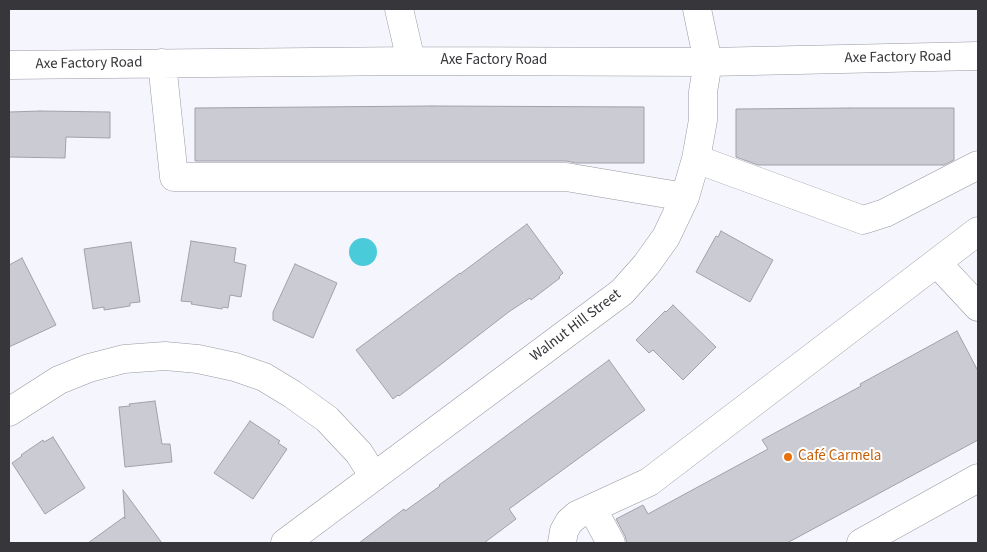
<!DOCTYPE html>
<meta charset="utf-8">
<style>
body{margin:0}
#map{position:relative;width:987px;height:552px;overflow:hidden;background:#f5f5fd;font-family:"Source Sans 3",sans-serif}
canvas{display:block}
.frame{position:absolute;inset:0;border:10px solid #37373b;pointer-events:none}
</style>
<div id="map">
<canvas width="987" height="552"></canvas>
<div class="frame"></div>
</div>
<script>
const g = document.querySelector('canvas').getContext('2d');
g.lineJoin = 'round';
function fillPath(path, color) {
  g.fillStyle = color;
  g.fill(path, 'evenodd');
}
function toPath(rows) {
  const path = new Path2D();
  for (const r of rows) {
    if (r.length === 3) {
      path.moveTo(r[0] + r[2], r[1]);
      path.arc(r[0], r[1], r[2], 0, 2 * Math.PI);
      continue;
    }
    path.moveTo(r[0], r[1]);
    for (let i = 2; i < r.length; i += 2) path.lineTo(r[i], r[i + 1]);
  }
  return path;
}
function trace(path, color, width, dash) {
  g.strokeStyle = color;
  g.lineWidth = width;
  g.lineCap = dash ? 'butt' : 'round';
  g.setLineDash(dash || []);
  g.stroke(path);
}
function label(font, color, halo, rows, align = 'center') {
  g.font = font + ' "Source Sans 3",sans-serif';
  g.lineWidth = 4;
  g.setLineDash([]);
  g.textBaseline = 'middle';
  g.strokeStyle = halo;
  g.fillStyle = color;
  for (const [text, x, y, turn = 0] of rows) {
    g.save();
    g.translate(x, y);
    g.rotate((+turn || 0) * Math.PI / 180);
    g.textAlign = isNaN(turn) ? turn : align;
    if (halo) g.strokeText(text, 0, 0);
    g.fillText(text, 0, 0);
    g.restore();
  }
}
const water = toPath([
 [363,252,14]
]);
const building = toPath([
 [432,106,644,107,644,163,576,163,566,161,195,161,195,108,432,106],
 [850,108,954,108,954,160,944,165,758,165,736,157,736,109,850,108],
 [40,111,110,112,110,138,66,137,65,158,9,157,9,112,40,111],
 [527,224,563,273,559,277,560,278,531,300,530,298,510,311,431,372,399,396,398,395,393,399,356,350,460,273,460,274,527,224],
 [721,231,773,260,750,302,696,272,716,236,718,237,721,231],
 [191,241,236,248,234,262,246,265,241,297,230,295,228,308,223,307,222,309,191,304,192,302,181,301,191,241],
 [131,242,140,302,130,303,130,306,104,310,104,307,93,309,84,249,131,242],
 [22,258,56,325,9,347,9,265,22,258],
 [295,264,337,283,313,338,273,320,273,312,295,264],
 [673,305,716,347,683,380,653,350,649,353,636,340,665,311,666,312,673,305],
 [957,331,978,371,978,440,787,543,627,543,625,536,616,519,643,505,648,514,768,449,762,440,861,386,860,384,957,331],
 [609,360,645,410,509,509,516,519,484,543,359,543,404,509,405,511,440,486,439,485,457,472,609,360],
 [155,401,162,444,170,444,172,462,125,467,119,407,130,406,129,404,155,401],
 [250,421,280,441,278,443,287,449,253,499,214,473,250,421],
 [53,437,85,488,45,514,12,463,22,456,21,455,43,440,44,442,53,437],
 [123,490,162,543,88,543,124,517,125,519,123,490]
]);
const minor = toPath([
 [399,9,411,61],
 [162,63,174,177,566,177,685,197],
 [9,65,411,61,708,62,978,56],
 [696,159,863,220,885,213,978,165],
 [937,263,978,307],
 [9,412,59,380,89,368,124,359,165,356,198,359,235,367,264,377,292,394,327,419,359,453,374,477],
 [592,508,611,543],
 [285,543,622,292,646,265,666,237,685,197,696,159,703,120,703,92,708,62,697,9],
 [562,543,564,531,569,522,577,515,649,482,978,231],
 [861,543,978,478]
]);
const markers = [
 [788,457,5,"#e8710a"]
];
const streetNames = [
 ["Axe Factory Road",898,58,-1],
 ["Axe Factory Road",494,61],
 ["Axe Factory Road",89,64,-1],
 ["Walnut Hill Street",576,326,-37]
];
const foodNames = [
 ["Café Carmela",798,457]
];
fillPath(water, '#4acbda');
fillPath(building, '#cbcbd3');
trace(building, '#a2a1a9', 1);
trace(minor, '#9898a0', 29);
trace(minor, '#fff', 28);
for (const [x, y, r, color] of markers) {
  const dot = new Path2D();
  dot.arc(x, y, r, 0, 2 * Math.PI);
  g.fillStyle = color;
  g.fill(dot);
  trace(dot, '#fff', 2);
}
label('15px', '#37373b', '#fff', streetNames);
label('15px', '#c56008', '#fff', foodNames, 'left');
</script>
